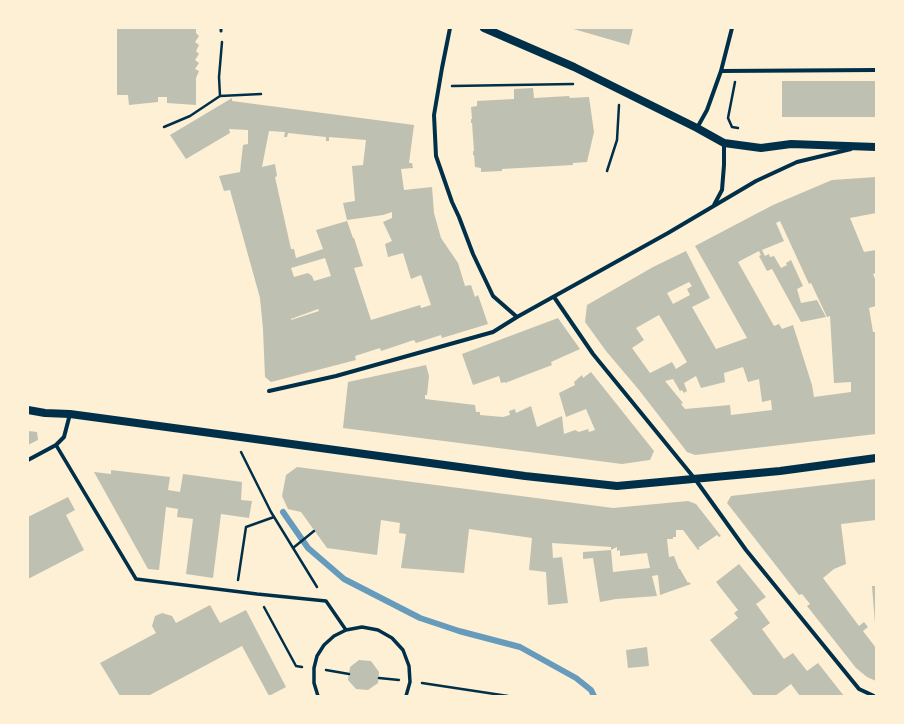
<!DOCTYPE html>
<style>
body{margin:0}
#map{position:relative;width:904px;height:724px;overflow:hidden;background:#fdf0d5;font-family:Poppins,sans-serif}
canvas{display:block}
.frame{position:absolute;inset:0;border:29px solid #fdf0d5;pointer-events:none}
</style>
<div id="map">
<canvas width="904" height="724"></canvas>
<div class="frame"></div>
</div>
<script>
const g = document.querySelector('canvas').getContext('2d');
g.lineJoin = 'round';
function toPath(rows) {
  const path = new Path2D();
  for (const r of rows) {
    path.moveTo(r[0], r[1]);
    for (let i = 2; i < r.length; i += 2) path.lineTo(r[i], r[i + 1]);
  }
  return path;
}
function trace(path, color, width, dash) {
  g.strokeStyle = color;
  g.lineWidth = width;
  g.lineCap = dash ? 'butt' : 'round';
  g.setLineDash(dash || []);
  g.stroke(path);
}
function fillPath(path, color) {
  g.fillStyle = color;
  g.fill(path, 'evenodd');
}
const stream = toPath([
 [283,512,308,548,344,579,420,618,459,631,520,647,576,678,591,690,594,696]
]);
const building = toPath([
 [117,28,196,28,196,33,199,36,195,42,199,45,196,51,199,54,195,60,199,63,195,69,199,71,196,78,196,105,167,103,167,97,158,97,158,102,129,105,128,95,117,95],
 [570,28,633,28,632,33,629,45],
 [782,81,876,81,876,117,782,117],
 [533,88,534,98,569,96,570,98,589,97,594,132,587,162,573,163,573,165,502,169,502,171,481,172,481,168,475,167,474,155,473,155,473,151,474,151,472,123,471,123,471,119,472,119,471,107,477,106,477,101,514,99,514,89],
 [232,98,232,101,414,125,409,163,412,163,413,168,401,169,404,190,432,187,434,213,441,238,458,263,465,286,471,285,475,297,478,295,488,324,442,338,441,335,416,343,414,340,381,351,380,348,355,356,356,360,271,382,265,377,263,329,260,298,230,190,224,191,219,176,240,172,243,145,248,144,248,130,229,129,230,133,186,159,170,135],
 [269,131,285,132,284,137,287,137,288,133,326,137,326,141,329,141,329,137,366,140,363,165,352,166,355,201,343,203,347,220,383,215,392,212,392,218,383,222,392,241,385,244,388,257,403,253,411,279,421,275,431,305,421,308,420,305,371,320,354,268,363,266,354,238,353,238,347,221,316,230,323,249,296,258,294,249,291,249,275,177,277,176,275,164,262,167],
 [325,258,331,276,314,281,312,276,308,273,294,277,291,268],
 [318,309,319,311,291,320,291,319],
 [876,177,876,213,850,218,864,252,876,250,876,273,873,274,876,281,876,306,869,308,873,332,876,332,876,434,695,455,687,452,639,390,606,351,585,322,587,305,653,267,686,251,710,298,692,307,716,349,747,338,715,281,695,246,773,205,832,180],
 [780,221,809,284,811,283,827,317,830,316,834,383,851,382,851,392,814,397,812,385,793,325,782,329,779,324,774,326,738,262,759,251,761,255,759,256,767,271,772,269,801,322,826,317,817,300,801,303,797,289,803,286,791,260,786,263,787,265,781,268,774,256,770,257,769,254,765,256,762,250,784,241,776,223],
 [689,282,692,286,687,289,690,295,673,304,667,293],
 [659,315,687,362,676,369,672,362,650,373,632,348,644,340,636,328],
 [743,367,748,382,759,379,762,402,771,400,772,410,731,415,730,405,685,409,681,404,683,403,665,381,673,379,680,391,682,390,684,393,687,391,684,383,696,376,701,388,725,382,724,373],
 [558,318,580,349,551,362,552,365,505,383,505,382,501,383,499,376,473,385,462,354],
 [426,365,429,376,427,395,425,395,425,399,475,405,476,412,480,412,480,415,503,417,510,415,509,411,515,409,516,413,531,406,537,427,562,416,564,434,575,430,579,432,588,429,589,432,595,430,586,409,566,417,559,393,575,385,574,382,582,375,583,378,591,372,654,451,650,460,622,464,343,428,348,382],
 [28,431,37,432,38,440,28,445],
 [297,467,613,508,688,501,696,504,721,536,719,537,717,535,698,548,700,549,698,550,683,530,676,530,676,537,673,537,673,539,667,539,669,557,674,556,679,569,680,569,688,583,689,582,691,584,660,595,658,575,652,576,657,596,616,599,600,602,593,558,583,559,583,552,611,550,613,572,650,568,647,553,620,556,620,550,617,551,617,547,611,550,611,547,552,543,553,558,562,557,568,603,548,605,546,572,529,570,532,538,469,529,464,573,401,568,406,534,399,533,400,523,381,520,377,555,327,548,301,512,288,509,282,496,286,475],
 [111,470,170,477,168,490,180,492,183,474,242,482,241,500,252,501,249,518,221,514,213,578,186,574,193,519,177,517,178,509,166,507,159,570,148,569,94,472,111,474],
 [876,479,876,520,841,524,846,564,834,569,823,578,859,626,864,622,868,627,863,631,876,648,876,681,867,677,856,668,807,606,810,604,802,594,799,595,727,503,731,496],
 [68,497,75,510,66,515,84,550,28,579,28,517],
 [739,564,766,597,756,604,770,623,762,629,784,659,793,653,807,671,818,663,844,696,800,696,791,684,775,696,754,696,710,640,738,618,734,613,738,610,716,582],
 [872,586,876,586,876,623,875,623],
 [210,605,220,623,246,610,286,687,269,696,242,646,148,696,120,696,100,663,156,633,152,626,155,616,162,613,172,616,176,623],
 [647,647,649,666,628,668,626,650],
 [359,660,371,661,379,672,378,683,368,690,356,689,348,680,350,667]
]);
const path = toPath([
 [222,42,219,77,220,96,261,94],
 [735,82,728,118,732,127,738,128],
 [452,86,573,84],
 [164,127,190,116,220,96],
 [607,171,617,140,619,105],
 [241,452,271,512,317,587],
 [293,548,314,531],
 [238,580,246,527,274,517],
 [264,607,296,666,302,667],
 [326,670,349,674],
 [379,678,399,680],
 [422,683,508,696]
]);
const service = toPath([
 [221,28,221,31]
]);
const pedestrian = toPath([
 [56,445,136,579,257,594,326,601,346,630],
 [318,696,314,683,314,668,317,656,324,645,334,636,346,630,362,627,378,630,392,638,403,650,409,666,410,682,406,696]
]);
const minor = toPath([
 [450,28,442,68,434,115,436,156,452,202,459,217,473,254,493,296,517,317],
 [721,71,876,70],
 [697,128,707,110,721,71,732,28],
 [714,205,722,190,724,165,724,143],
 [554,297,593,354,695,479,746,550,859,689,874,696],
 [269,391,336,376,493,332,517,317,668,233,756,181,797,162,851,149],
 [28,460,56,445,64,437,70,414]
]);
const secondary = toPath([
 [484,28,574,67,697,128,724,143,761,148,791,144,876,147],
 [28,410,45,413,70,414,233,436,525,476,617,486,780,471,876,458]
]);
trace(stream, '#669bbc', 6);
fillPath(building, '#bec0b2');
trace(path, '#003049', 2.5);
trace(service, '#003049', 3);
trace(pedestrian, '#003049', 3.5);
trace(minor, '#003049', 4);
trace(secondary, '#003049', 8);
</script>
